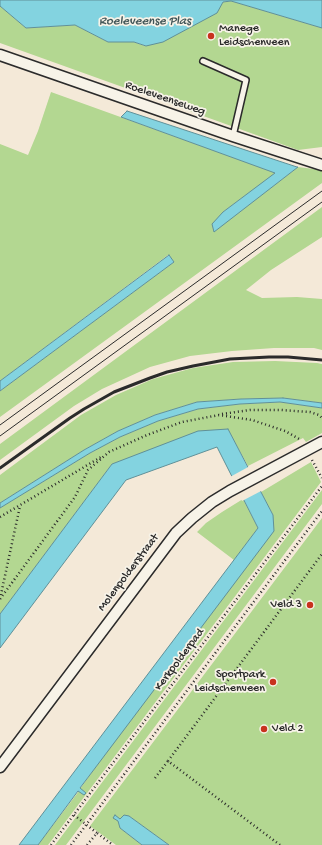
<!DOCTYPE html>
<style>
body{margin:0}
canvas{display:block;background:#f4e9d8}
</style>
<canvas width="322" height="845"></canvas>
<script>
const g = document.querySelector('canvas').getContext('2d');
g.lineJoin = 'round';
function fillPath(path, color) {
  g.fillStyle = color;
  g.fill(path, 'evenodd');
}
function toPath(rows) {
  const path = new Path2D();
  for (const r of rows) {
    path.moveTo(r[0], r[1]);
    for (let i = 2; i < r.length; i += 2) path.lineTo(r[i], r[i + 1]);
  }
  return path;
}
function trace(path, color, width, dash) {
  g.strokeStyle = color;
  g.lineWidth = width;
  g.lineCap = dash ? 'butt' : 'round';
  g.setLineDash(dash || []);
  g.stroke(path);
}
function label(font, color, halo, rows, align = 'center') {
  g.font = font + ' "Gochi Hand",sans-serif';
  g.lineWidth = 3.5;
  g.setLineDash([]);
  g.textBaseline = 'middle';
  g.strokeStyle = halo;
  g.fillStyle = color;
  for (const [text, x, y, turn = 0] of rows) {
    g.save();
    g.translate(x, y);
    g.rotate((+turn || 0) * Math.PI / 180);
    g.textAlign = isNaN(turn) ? turn : align;
    if (halo) g.strokeText(text, 0, 0);
    g.fillText(text, 0, 0);
    g.restore();
  }
}
const green = toPath([
 [231,1,322,28,322,147,298,150,0,43,0,6,26,28,75,25,108,42,134,42,145,46,216,13,223,2],
 [51,92,276,173,223,212,214,231,298,167,322,170,322,183,0,417,0,391,174,262,168,255,0,381,0,144,28,155,38,131],
 [322,207,322,237,271,270,246,290,262,298,297,297,322,299,322,350,314,348,274,348,232,351,190,356,150,367,102,389,74,406,0,460,0,444],
 [275,361,317,363,322,364,322,403,283,398,241,399,197,402,155,415,118,431,84,450,0,503,0,475,81,415,116,395,153,379,193,368,233,362],
 [280,402,322,408,322,433,306,442,303,438,248,466,228,430,112,464,0,614,0,508,90,453,120,437,158,421,198,409,240,404],
 [311,462,321,482,48,845,38,845,79,791,84,795,86,793,80,789,273,515,261,492],
 [322,490,322,504,66,845,55,845],
 [243,499,258,528,234,560,197,532,206,523,222,512],
 [322,518,322,845,169,845,129,816,118,821,120,828,142,845,116,845,90,826]
]);
const water = toPath([
 [0,0,322,0,322,28,231,1,223,2,217,13,163,42,146,46,134,42,108,42,75,25,26,28,0,6,0,0],
 [127,111,297,167,298,167,214,232,212,224,223,212,275,173,121,117,127,111],
 [169,255,174,262,0,391,0,381,169,255],
 [283,398,322,403,322,408,280,402,240,404,198,409,158,421,120,437,90,453,0,508,0,503,84,450,118,431,155,415,197,402,241,399,283,398],
 [228,429,273,515,274,531,80,788,86,793,84,795,78,791,38,845,19,845,258,528,217,447,126,480,0,648,0,614,112,464,198,431,228,429],
 [115,815,120,819,124,815,129,816,169,845,142,845,120,828,118,821,113,818,115,815]
]);
const pier = toPath([
 [250,466,263,490,242,501,230,477]
]);
const path = toPath([
 [222,414,250,410,281,410,310,412,319,415,322,418],
 [312,460,322,478],
 [0,517,101,457],
 [0,599,75,497,88,470,109,452,147,435,182,422,219,415,252,420,285,431,301,440],
 [0,599,20,506],
 [155,778,168,761],
 [74,815,97,833],
 [51,845,322,486],
 [71,845,322,511],
 [87,845,97,833,113,845],
 [280,845,168,761,322,554]
]);
const lane = toPath([
 [203,61,246,80,233,136]
]);
const street = toPath([
 [0,55,233,136,322,165],
 [0,767,176,533,192,518,212,502,230,491,322,442]
]);
const tram = toPath([
 [0,425,322,191],
 [0,436,322,202]
]);
const rail = toPath([
 [0,468,70,418,84,409,114,392,150,378,167,372,193,366,230,359,269,357,288,357,322,360]
]);
const markers = [
 [211,36,4,"#c8321e"],
 [310,605,4,"#c8321e"],
 [273,682,4,"#c8321e"],
 [264,729,4,"#c8321e"]
];
const poiNames = [
 ["Manege",219,29],
 ["Leidschenveen",219,43],
 ["Veld 3",302,605,"right"],
 ["Sportpark",265,675,"right"],
 ["Leidschenveen",265,689,"right"],
 ["Veld 2",272,729]
];
const streetNames = [
 ["Roeleveenseweg",165,99,19],
 ["Molenpolderstraat",129,573,-53],
 ["Kerkpolderpad",180,660,-53]
];
const waterNames = [
 ["Roeleveense Plas",145,22]
];
fillPath(green, '#b3d791');
fillPath(water, '#83d3e0');
trace(water, '#609098', 1);
fillPath(pier, '#f4e9d8');
trace(lane, '#2b2b2b', 8);
trace(street, '#2b2b2b', 13);
trace(path, '#2b2b2b', 2.5, [1, 3]);
trace(lane, '#f7f3e8', 5);
trace(street, '#f7f3e8', 10);
trace(tram, '#2b2b2b', 1);
trace(rail, '#2b2b2b', 3);
for (const [x, y, r, color] of markers) {
  const dot = new Path2D();
  dot.arc(x, y, r, 0, 2 * Math.PI);
  g.fillStyle = color;
  g.fill(dot);
  trace(dot, '#f7f3e8', 1.5);
}
label('12px', '#2b2b2b', '#f7f3e8', poiNames, 'left');
label('12px', '#2b2b2b', '#f7f3e8', streetNames);
label('italic 13px', '#415558', '#f7f3e8', waterNames);
</script>
